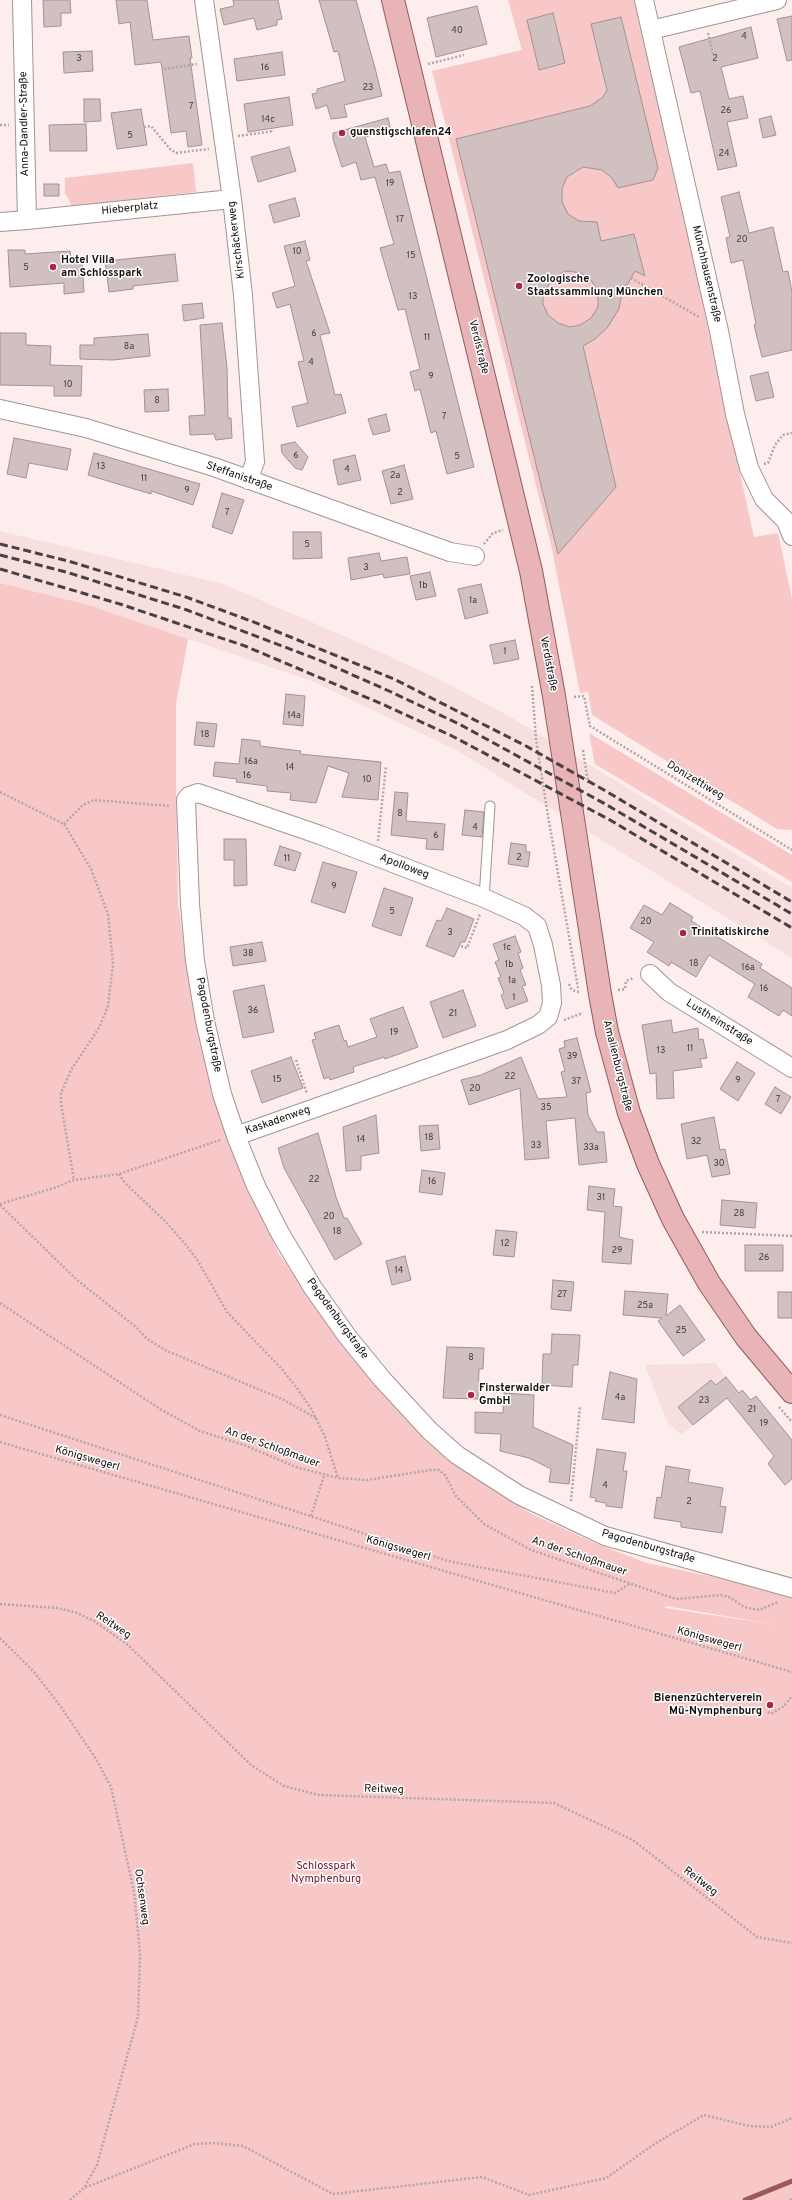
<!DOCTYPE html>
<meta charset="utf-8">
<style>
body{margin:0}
canvas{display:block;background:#feeded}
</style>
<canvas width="792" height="2200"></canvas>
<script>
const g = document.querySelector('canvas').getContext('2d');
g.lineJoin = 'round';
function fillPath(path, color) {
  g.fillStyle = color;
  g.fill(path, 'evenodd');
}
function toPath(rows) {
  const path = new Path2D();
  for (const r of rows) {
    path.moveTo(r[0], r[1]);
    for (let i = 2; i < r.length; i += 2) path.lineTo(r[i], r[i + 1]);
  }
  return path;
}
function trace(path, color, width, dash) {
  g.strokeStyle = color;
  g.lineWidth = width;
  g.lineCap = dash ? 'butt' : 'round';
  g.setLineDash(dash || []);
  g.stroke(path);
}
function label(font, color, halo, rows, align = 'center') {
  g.font = font + ' Overpass,sans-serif';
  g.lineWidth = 3;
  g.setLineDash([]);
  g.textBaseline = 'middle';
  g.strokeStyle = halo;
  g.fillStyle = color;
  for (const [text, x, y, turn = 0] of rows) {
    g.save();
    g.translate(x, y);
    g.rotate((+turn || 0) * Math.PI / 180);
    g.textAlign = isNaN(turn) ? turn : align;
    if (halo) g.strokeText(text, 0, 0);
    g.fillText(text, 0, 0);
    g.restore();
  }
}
const built = toPath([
 [0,531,223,584,367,646,436,678,509,716,792,888,792,958,456,750,314,682,89,605,0,583],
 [715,1363,738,1393,743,1390,747,1395,743,1398,747,1403,738,1411,726,1398,681,1435,667,1422,645,1365]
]);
const green = toPath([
 [508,0,636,0,754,537,778,533,792,599,792,830,777,829,592,715,588,692,580,693,552,549,432,71,522,50],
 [193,163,196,192,72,206,65,193,65,178],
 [0,583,89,605,188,639,176,704,176,782,178,902,190,990,217,1107,246,1185,279,1254,344,1346,392,1403,465,1471,530,1513,595,1543,647,1563,719,1578,792,1598,792,2200,0,2200],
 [666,1606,778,1625,665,1608],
 [589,733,792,855,792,882,595,764]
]);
const stream = toPath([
 [745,2200,792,2181]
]);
const building = toPath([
 [43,0,70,0,71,13,61,13,61,26,44,27,43,0],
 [116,0,147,0,153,40,189,36,192,58,190,58,202,145,188,147,186,131,171,133,161,62,135,65,130,22,119,24,116,0],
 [233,0,278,0,282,19,277,20,277,25,257,30,254,18,224,25,220,9,234,6,233,0],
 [319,0,356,0,375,68,382,96,344,105,347,117,331,119,327,105,316,109,312,94,317,93,317,89,345,81,338,51,334,52,319,0],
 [477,6,487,44,436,57,427,18,477,6],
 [553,13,565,63,539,70,527,20,553,13],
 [792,16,792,60,787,61,777,19,792,16],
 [621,17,658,168,653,180,618,188,612,178,602,170,583,167,567,177,562,189,562,202,568,214,579,221,597,222,601,241,634,234,645,276,635,271,627,285,623,286,619,309,607,328,595,339,583,346,616,487,558,554,456,139,590,106,603,97,607,90,591,24,621,17],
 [568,271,581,273,591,280,597,289,598,300,598,307,591,318,580,325,570,327,558,323,548,315,543,304,543,297,551,280,561,273,568,271],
 [751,27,758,58,721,67,729,99,743,96,748,118,727,122,737,166,718,170,700,91,691,93,679,47,751,27],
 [92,51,93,71,64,73,63,52,92,51],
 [282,52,285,75,237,81,234,59,282,52],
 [289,97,293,125,248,132,244,104,289,97],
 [84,99,100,99,101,121,84,122,84,99],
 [141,109,147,145,117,149,111,113,141,109],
 [771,116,776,135,763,138,759,119,771,116],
 [388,118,391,130,365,137,374,167,386,164,389,173,400,171,474,467,447,474,436,431,431,433,420,389,415,391,410,372,420,369,405,309,398,310,380,248,394,244,375,177,361,180,356,162,342,167,333,139,333,133,388,118],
 [86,124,87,151,50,151,49,125,86,124],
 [289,147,296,171,258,182,251,157,289,147],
 [44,184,59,184,59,196,44,196,44,184],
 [739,192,749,233,773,227,783,272,788,271,792,292,792,350,762,357,754,325,756,324,743,260,731,263,726,238,730,237,721,197,739,192],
 [295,198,300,216,274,223,269,205,295,198],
 [305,241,310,260,306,261,330,333,320,335,335,395,341,394,346,413,297,427,292,407,308,403,298,362,304,361,290,304,277,308,272,293,295,286,284,246,305,241],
 [8,250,25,250,25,254,70,251,71,261,82,261,84,292,64,294,64,283,10,287,8,250],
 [175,254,178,281,133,286,133,289,109,292,105,261,175,254],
 [202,303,204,318,184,321,182,305,202,303],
 [222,323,227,368,228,418,231,418,232,438,216,440,214,434,190,435,189,416,205,415,200,325,222,323],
 [0,333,26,333,26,345,51,346,50,365,82,366,81,396,54,396,54,386,0,385,0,333],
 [148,334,150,356,113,360,80,359,80,345,94,345,94,338,148,334],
 [768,372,774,397,756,401,750,376,768,372],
 [168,389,169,411,145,412,144,390,168,389],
 [386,414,390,431,373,435,368,419,386,414],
 [14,438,71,449,67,470,29,463,26,478,7,474,14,438],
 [295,442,308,457,302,470,295,468,282,453,281,445,295,442],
 [94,453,200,484,193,505,151,491,151,494,88,475,94,453],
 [355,455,361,480,338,485,333,460,355,455],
 [404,465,413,499,391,504,382,471,404,465],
 [222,493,244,500,232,534,212,527,222,493],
 [293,532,321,532,322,558,293,559,293,532],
 [379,553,381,561,407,557,410,574,384,578,383,574,351,580,348,558,379,553],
 [430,572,436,596,416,600,410,576,430,572],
 [481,584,488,613,465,619,458,589,481,584],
 [515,640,519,659,494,664,490,645,515,640],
 [286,694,305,696,303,726,283,724,286,694],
 [197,722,217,724,214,747,194,745,197,722],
 [242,739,260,741,260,746,301,751,300,754,381,762,378,800,342,797,349,773,328,766,316,803,290,800,291,793,267,791,267,786,236,782,237,779,213,776,215,762,239,764,242,739],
 [395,792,408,793,406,821,445,824,443,850,426,849,427,839,391,835,395,792],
 [465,810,484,812,482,837,462,835,465,810],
 [224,839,246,839,247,885,234,886,234,860,224,860,224,839],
 [511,843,526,845,526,852,530,852,528,867,508,864,511,843],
 [280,846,301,853,295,871,274,865,280,846],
 [323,862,357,872,345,913,311,902,323,862],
 [384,888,413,898,401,936,372,926,384,888],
 [670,903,693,917,691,921,762,964,760,968,792,988,792,1016,783,1010,779,1016,748,997,755,984,709,955,696,977,671,962,669,966,647,952,654,942,630,928,644,905,662,915,670,903],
 [447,908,474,919,465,942,461,942,454,957,426,946,437,920,441,921,447,908],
 [515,936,521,952,518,953,523,968,520,970,526,985,522,986,528,1001,506,1009,501,995,504,993,498,978,501,977,495,962,499,960,493,944,515,936],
 [262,942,266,961,233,966,230,947,262,942],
 [264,985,274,1032,243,1038,233,991,264,985],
 [463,990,476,1026,443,1038,430,1002,463,990],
 [403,1007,418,1047,385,1059,384,1057,353,1067,354,1072,330,1080,329,1077,324,1079,312,1040,316,1039,314,1033,339,1025,344,1041,346,1040,348,1047,377,1037,370,1019,403,1007],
 [671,1020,673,1033,698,1028,699,1040,703,1039,707,1058,700,1059,702,1067,673,1071,674,1098,657,1099,656,1073,650,1074,642,1025,671,1020],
 [577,1038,591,1092,586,1093,588,1115,597,1132,604,1132,607,1162,579,1165,575,1118,546,1121,549,1158,525,1160,520,1088,469,1105,461,1080,481,1075,521,1057,538,1099,567,1097,561,1072,565,1071,559,1049,565,1047,564,1041,577,1038],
 [291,1057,303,1088,262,1103,251,1071,291,1057],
 [737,1062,755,1073,738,1101,720,1089,737,1062],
 [775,1087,791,1097,781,1114,765,1104,775,1087],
 [376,1115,379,1153,361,1156,361,1170,346,1171,343,1127,376,1115],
 [714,1117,720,1150,725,1149,730,1174,712,1177,707,1155,687,1159,681,1124,714,1117],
 [438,1125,440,1149,421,1151,419,1126,438,1125],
 [318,1133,336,1197,344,1218,347,1218,362,1244,335,1260,284,1168,278,1148,318,1133],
 [422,1170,445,1173,442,1195,419,1192,422,1170],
 [589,1186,615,1189,613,1206,622,1207,619,1237,633,1240,631,1264,602,1262,605,1212,587,1210,589,1186],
 [722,1200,757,1203,755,1228,720,1225,722,1200],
 [496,1230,517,1232,514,1257,493,1255,496,1230],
 [745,1245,783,1245,783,1271,745,1271,745,1245],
 [405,1256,411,1280,392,1285,386,1261,405,1256],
 [553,1280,574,1282,571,1311,551,1309,553,1280],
 [625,1291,668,1294,666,1316,680,1305,705,1340,683,1356,658,1321,662,1318,623,1315,625,1291],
 [778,1292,792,1292,792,1318,778,1318,778,1292],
 [552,1334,580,1335,578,1365,573,1365,572,1387,542,1385,543,1354,551,1354,552,1334],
 [447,1347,484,1348,483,1369,479,1369,478,1399,443,1398,447,1347],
 [610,1372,637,1379,634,1423,602,1419,610,1372],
 [726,1377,739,1393,742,1390,751,1400,756,1396,792,1440,792,1479,785,1485,768,1464,774,1456,727,1398,693,1425,678,1407,711,1380,716,1385,726,1377],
 [504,1393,534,1395,533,1427,573,1445,569,1484,549,1482,551,1469,529,1458,500,1451,501,1434,475,1433,475,1412,503,1413,504,1393],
 [597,1449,626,1453,623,1471,627,1471,622,1508,606,1506,606,1503,595,1501,596,1498,590,1497,597,1449],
 [666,1466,690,1470,688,1482,723,1488,720,1506,726,1507,722,1533,681,1527,681,1522,654,1518,657,1497,661,1498,666,1466]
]);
const path = toPath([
 [708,33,713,54],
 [428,64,464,55],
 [164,69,197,64],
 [0,125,9,125],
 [144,127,151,126,170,149,176,153,209,149],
 [238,136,274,131],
 [631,278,699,317],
 [764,464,768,463,775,445,783,435,792,433],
 [484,544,493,533,503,530],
 [532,686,536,739,547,810,578,988],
 [574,697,584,696,590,726,792,850],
 [583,750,588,783],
 [0,792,64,824,91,869,108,914,113,964,108,1006,99,1028,71,1070,61,1093,61,1104,74,1180],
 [64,824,83,805,94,800,170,806],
 [378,841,386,766],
 [461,946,467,948,480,914],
 [569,984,572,990,579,992],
 [618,990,625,989,626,981,634,978],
 [564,1020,583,1013],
 [296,1060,307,1094],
 [119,1174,125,1183,166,1222,186,1245,198,1261,227,1312,281,1368,297,1388,312,1410,325,1437,338,1478],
 [0,1204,54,1188,74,1180,119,1174,220,1140],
 [0,1205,77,1280,136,1327,147,1339,167,1351,282,1399,316,1418],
 [702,1232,792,1236],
 [0,1303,160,1409,200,1431,244,1445,296,1467,338,1478,367,1480,431,1470,439,1470,445,1475,456,1496,484,1524,531,1550,676,1599,721,1595,729,1597,744,1607,759,1610,778,1602],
 [779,1407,792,1422],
 [0,1415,448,1561,615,1593,631,1583],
 [0,1442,792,1672],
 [571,1501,580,1406],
 [311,1516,324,1476],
 [0,1604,57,1608,75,1612,94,1621,128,1645,251,1765,284,1786,319,1795,554,1803,633,1840,757,1937,792,1943],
 [0,1638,34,1672,61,1707,96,1759,111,1787,134,1892,140,1953,138,2017,97,2165,84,2188],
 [768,1712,771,1714,784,1706,792,1696],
 [70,2200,84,2188,195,2144,214,2143,243,2146,333,2194,482,2177,529,2195,606,2178,656,2143,704,2115,749,2126,771,2127,792,2118],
 [790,2200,792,2199]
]);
const lane = toPath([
 [484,898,490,806]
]);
const street = toPath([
 [204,0,232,199,243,295,255,462,248,480],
 [644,0,719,331,735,414,749,468,764,499,786,521,792,536],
 [651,30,777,0],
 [27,220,232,199],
 [0,222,27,220,22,0],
 [0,409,86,428,214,467,450,552,475,556],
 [650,974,669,992,792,1068],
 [236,1136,507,1040,538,1025,548,1017,552,1003,551,985,543,945,537,926,524,916,484,898,320,835,198,793,189,796,186,800,190,904,195,961,205,1021,222,1094,236,1136,256,1186,281,1235,313,1288,347,1336,382,1379,430,1431,457,1455,519,1495,605,1536,792,1588]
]);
const primary = toPath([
 [393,0,531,571,554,696,600,994,607,1032,629,1113,648,1164,673,1219,709,1283,746,1337,792,1392]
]);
const rail = toPath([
 [0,544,68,561,186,597,251,621,394,679,526,746,604,790,792,902],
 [0,555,66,572,187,610,319,660,389,691,459,724,607,805,792,914],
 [0,569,120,604,245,646,382,704,452,736,610,820,792,928]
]);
const markers = [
 [342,133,4,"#b4223e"],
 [53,267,4,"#b4223e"],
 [519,286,4,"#b4223e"],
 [683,933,4,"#b4223e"],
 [471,1395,4,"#b4223e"],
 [770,1705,4,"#b4223e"]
];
const numberNames = [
 ["40",457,31],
 ["4",744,37],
 ["3",79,59],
 ["2",715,59],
 ["16",265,68],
 ["23",368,88],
 ["7",191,107],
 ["26",726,111],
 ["14c",268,120],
 ["5",130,136],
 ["24",724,154],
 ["19",390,184],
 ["17",400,220],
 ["20",742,240],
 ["10",297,252],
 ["15",411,256],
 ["5",26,268],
 ["13",413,297],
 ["6",314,334],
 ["11",427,338],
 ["8a",129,347],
 ["4",311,363],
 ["9",431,377],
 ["10",68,385],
 ["8",157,401],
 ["7",444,417],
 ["6",296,456],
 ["5",457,457],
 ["13",101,467],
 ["4",347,470],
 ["2a",395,476],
 ["11",144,479],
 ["9",187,491],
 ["2",400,493],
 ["7",227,513],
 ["5",307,545],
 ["3",366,568],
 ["1b",423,586],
 ["1a",473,601],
 ["1",505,652],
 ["14a",294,716],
 ["18",205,735],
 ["16a",251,762],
 ["14",290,768],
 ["16",247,776],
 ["10",367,780],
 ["8",400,814],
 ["4",475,828],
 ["6",436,836],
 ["2",519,858],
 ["11",287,859],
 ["9",334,887],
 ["5",392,912],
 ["20",646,922],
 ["3",450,933],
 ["1c",507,948],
 ["38",248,954],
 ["18",694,964],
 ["1b",509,965],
 ["16a",748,968],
 ["1a",512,981],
 ["16",764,989],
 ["1",514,998],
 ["36",253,1011],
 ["21",453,1014],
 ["19",394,1033],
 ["11",690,1049],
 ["13",661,1051],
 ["39",572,1057],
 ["22",510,1077],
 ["15",277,1080],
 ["9",738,1081],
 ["37",576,1082],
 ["20",475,1089],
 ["7",778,1100],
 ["35",546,1108],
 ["18",429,1138],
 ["14",361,1140],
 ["32",696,1142],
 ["33",536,1146],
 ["33a",591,1148],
 ["30",719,1164],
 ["22",314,1180],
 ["16",432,1182],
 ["31",601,1198],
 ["28",739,1214],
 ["20",329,1217],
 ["18",337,1232],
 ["12",505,1244],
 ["29",617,1251],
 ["26",764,1258],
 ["14",399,1271],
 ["27",562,1295],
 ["25a",645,1306],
 ["25",681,1331],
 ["8",471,1358],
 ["4a",620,1398],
 ["23",704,1401],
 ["21",752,1410],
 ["19",764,1424],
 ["4",605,1486],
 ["2",689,1502]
];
const streetNames = [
 ["Anna-Dandler-Straße",25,124,-91],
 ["Hieberplatz",130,209,-6],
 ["Kirschäckerweg",237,240,-97],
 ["Münchhausenstraße",706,274,77],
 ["Verdistraße",478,347,76],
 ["Steffanistraße",239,477,19],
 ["Verdistraße",548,664,79],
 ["Donizettiweg",695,781,31],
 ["Apolloweg",404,867,21],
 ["Lustheimstraße",719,1023,32],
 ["Pagodenburgstraße",208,1025,79],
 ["Amalienburgstraße",617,1066,76],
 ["Kaskadenweg",278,1121,-19],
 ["Pagodenburgstraße",337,1319,54],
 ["An der Schloßmauer",272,1448,20],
 ["Königswegerl",87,1459,16],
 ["Pagodenburgstraße",648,1547,16],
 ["Königswegerl",398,1549,16],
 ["An der Schloßmauer",579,1557,19],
 ["Reitweg",113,1626,34],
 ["Königswegerl",709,1640,16],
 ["Reitweg",384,1790,2],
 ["Reitweg",700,1882,38],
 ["Ochsenweg",141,1897,82]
];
const poiNames = [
 ["guenstigschlafen24",350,133],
 ["Hotel Villa",61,261],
 ["am Schlosspark",61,274],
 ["Zoologische",527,280],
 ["Staatssammlung München",527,293],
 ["Trinitatiskirche",691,933],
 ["Finsterwalder",479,1389],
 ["GmbH",479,1402],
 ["Bienenzüchterverein",762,1699,"right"],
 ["Mü-Nymphenburg",762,1712,"right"]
];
const parkNames = [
 ["Schlosspark",326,1867],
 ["Nymphenburg",326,1880]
];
fillPath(built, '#f8dfdf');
fillPath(green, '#f8c8c9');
trace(stream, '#9c595d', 5);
fillPath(building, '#d0c0c0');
trace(building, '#a29292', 1);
trace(lane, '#a49494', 11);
trace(street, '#a49494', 20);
trace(primary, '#955a5d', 24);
trace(path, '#b3a6a6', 2.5, [2, 2]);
trace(lane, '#fff', 9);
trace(street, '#fff', 18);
trace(primary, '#e9b4b7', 22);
trace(rail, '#484141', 3, [8, 4]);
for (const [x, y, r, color] of markers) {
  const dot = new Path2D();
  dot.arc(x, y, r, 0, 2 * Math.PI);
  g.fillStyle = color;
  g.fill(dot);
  trace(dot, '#fff', 1.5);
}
label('9px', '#433b3b', null, numberNames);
label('11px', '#140f0f', '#fff', streetNames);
label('bold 11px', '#140f0f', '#fff', poiNames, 'left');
label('11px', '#85132a', '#fff', parkNames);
</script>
